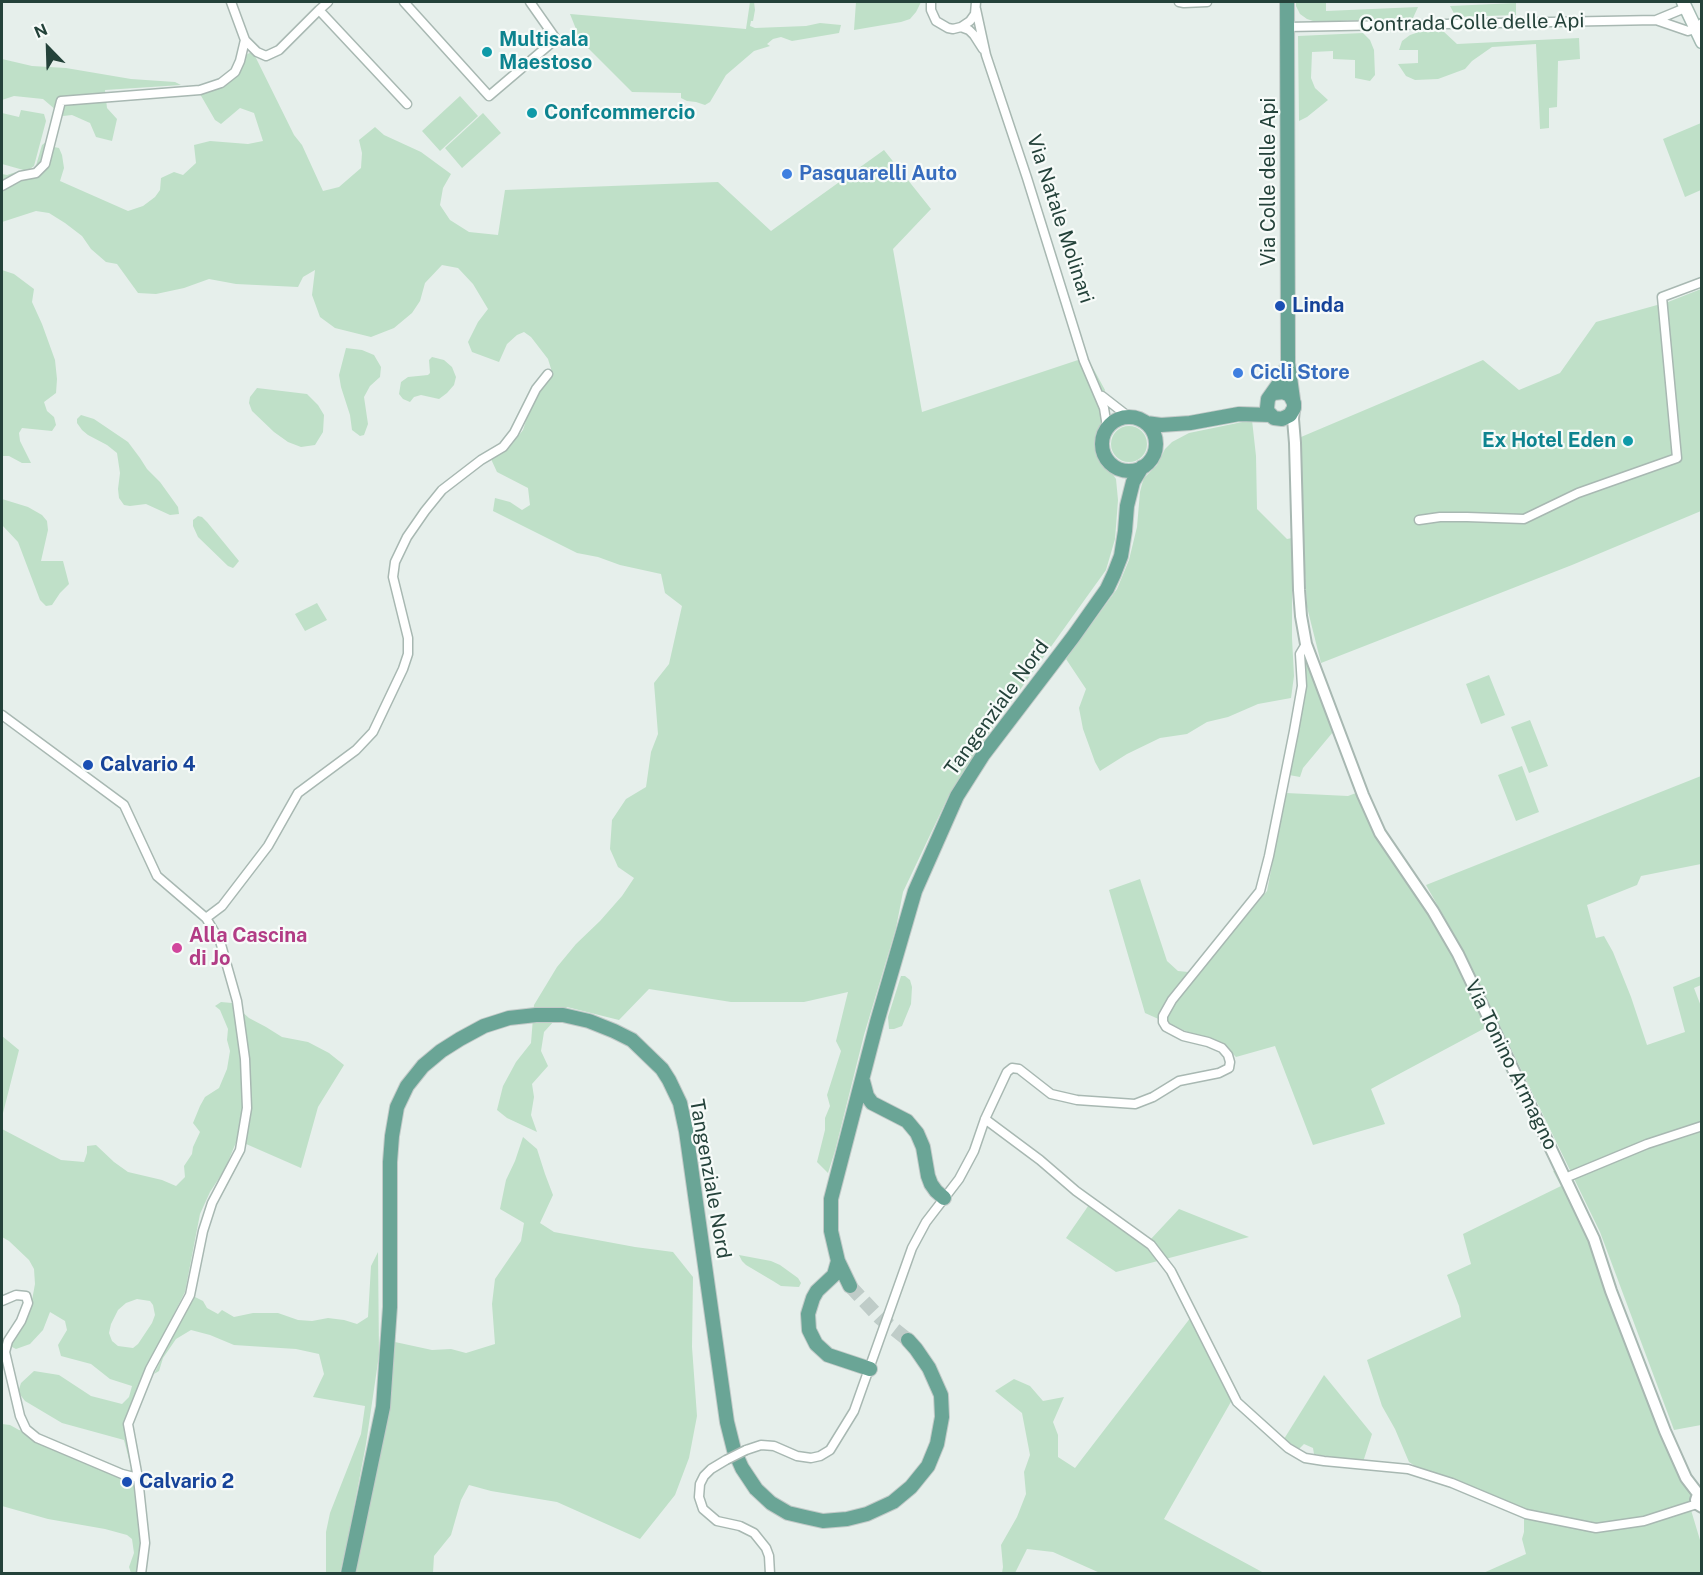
<!DOCTYPE html>
<style>
body{margin:0}
#map{position:relative;width:1703px;height:1575px;overflow:hidden;background:#e6efeb;font-family:"Public Sans",sans-serif}
canvas{display:block}
.frame{position:absolute;inset:0;border:3px solid #24423a;pointer-events:none}
.north{position:absolute;left:18px;top:18px;width:60px;height:60px;-webkit-text-stroke:4px #f7fbf9;paint-order:stroke;rotate:337deg;font-size:16px;font-weight:700;line-height:24px;text-align:center;color:#24423a}
.north::after{content:'';display:block;margin:auto;width:21px;height:27px;background:#24423a;clip-path:polygon(50% 0,100% 100%,50% 72%,0 100%)}
</style>
<div id="map">
<canvas width="1703" height="1575"></canvas>
<div class="frame"></div>
<div class="north">N</div>
</div>
<script>
const g = document.querySelector('canvas').getContext('2d');
g.lineJoin = 'round';
function fillPath(path, color) {
  g.fillStyle = color;
  g.fill(path, 'evenodd');
}
function toPath(rows) {
  const path = new Path2D();
  for (const r of rows) {
    if (r.length === 3) {
      path.moveTo(r[0] + r[2], r[1]);
      path.arc(r[0], r[1], r[2], 0, 2 * Math.PI);
      continue;
    }
    path.moveTo(r[0], r[1]);
    for (let i = 2; i < r.length; i += 2) path.lineTo(r[i], r[i + 1]);
  }
  return path;
}
function trace(path, color, width, dash) {
  g.strokeStyle = color;
  g.lineWidth = width;
  g.lineCap = dash ? 'butt' : 'round';
  g.setLineDash(dash || []);
  g.stroke(path);
}
function label(font, color, halo, rows, align = 'center') {
  g.font = font + ' "Public Sans",sans-serif';
  g.lineWidth = 4.5;
  g.setLineDash([]);
  g.textBaseline = 'middle';
  g.strokeStyle = halo;
  g.fillStyle = color;
  for (const [text, x, y, turn = 0] of rows) {
    g.save();
    g.translate(x, y);
    g.rotate((+turn || 0) * Math.PI / 180);
    g.textAlign = isNaN(turn) ? turn : align;
    if (halo) g.strokeText(text, 0, 0);
    g.fillText(text, 0, 0);
    g.restore();
  }
}
const green = toPath([
 [750,2,754,2,755,10,753,21,751,21,750,26,755,28,806,26,820,23,841,25,839,33,792,41,781,37,773,39,767,44,770,46,754,51,726,75,710,102,705,105,696,102,687,101,681,98,681,93,632,92,583,43,571,42,572,36,576,29,570,14,746,29],
 [856,2,921,2,916,12,910,19,901,22,854,30],
 [1296,2,1326,2,1326,11,1418,7,1413,18,1316,22,1307,19,1300,14,1296,6],
 [1516,3,1516,15,1456,17,1450,6],
 [1443,31,1457,44,1579,38,1580,59,1558,61,1557,107,1549,108,1549,128,1540,129,1536,44,1492,47,1472,61,1465,69,1438,79,1415,80,1406,76,1398,64,1418,63,1418,50,1399,50,1402,41,1410,35,1419,32],
 [1363,33,1370,40,1374,50,1375,75,1370,81,1355,78,1355,60,1333,59,1333,51,1312,52,1311,78,1315,88,1328,100,1307,117,1299,121,1298,36],
 [251,52,255,56,294,135,302,145,323,191,339,187,361,168,362,153,359,140,375,127,384,135,421,152,451,174,443,188,440,205,450,220,469,232,498,235,505,190,718,182,771,231,884,150,931,209,893,249,922,412,1087,357,1105,390,1099,407,1102,420,1101,428,1096,441,1096,450,1102,464,1112,473,1116,479,1118,500,1115,539,1106,570,989,733,949,795,903,892,896,928,864,1035,835,1151,828,1173,817,1162,825,1130,825,1118,830,1106,827,1095,841,1051,836,1041,848,992,804,1002,731,1002,649,989,619,1020,567,1007,544,1032,541,1051,548,1066,532,1084,534,1097,531,1115,537,1132,507,1118,497,1110,503,1086,516,1062,531,1043,534,1005,557,967,576,944,600,921,622,896,634,878,618,867,610,849,612,820,626,799,646,787,651,752,658,734,654,683,669,664,682,606,665,593,661,574,620,565,598,557,577,553,493,511,495,498,510,502,522,510,530,505,528,488,497,472,491,459,508,449,523,430,532,402,552,372,548,359,531,337,524,332,517,335,507,344,499,362,472,352,468,342,478,322,488,309,473,284,458,268,442,265,425,283,420,301,412,313,394,328,371,337,335,328,320,317,312,295,315,270,303,277,298,287,236,284,209,279,184,288,156,294,138,293,117,264,106,262,91,249,82,236,65,223,49,213,36,211,2,222,2,174,7,175,16,172,28,174,35,169,42,145,46,142,54,147,59,148,62,155,64,168,60,181,128,211,143,206,155,197,160,190,161,178,174,172,183,175,196,163,194,145,210,141,248,144,263,141,254,113,240,108,221,124,215,120,200,94,236,75,245,62,246,55],
 [2,59,32,66,66,68,131,79,175,82,181,85,105,90,107,108,117,119,112,141,96,137,90,123,72,115,63,116,43,99,14,96,2,100],
 [460,96,478,116,440,151,422,131],
 [21,110,44,114,46,121,34,166,27,171,2,164,2,113,19,117],
 [483,113,501,133,462,168,445,148],
 [1701,123,1701,190,1685,197,1663,139],
 [2,270,14,274,34,289,32,302,42,324,55,360,57,379,56,393,44,402,47,411,54,417,56,425,52,431,22,428,19,433,20,441,31,463,22,463,9,456,2,456],
 [1701,289,1701,511,1572,565,1321,663,1307,607,1303,538,1301,437,1483,360,1519,390,1560,373,1596,322,1668,302],
 [346,348,362,350,374,355,381,367,380,377,370,386,364,397,368,424,364,435,360,436,352,430,350,415,341,387,339,375],
 [432,357,444,360,452,367,456,377,454,385,447,393,439,399,421,395,414,397,410,402,403,399,399,394,401,382,408,377,428,375,430,373,429,360],
 [257,388,307,394,318,405,324,415,323,432,315,445,301,447,288,442,274,432,252,411,249,403,250,397],
 [81,415,94,419,128,442,140,458,147,469,160,482,178,507,179,514,170,515,146,504,130,506,124,505,119,498,118,489,120,473,117,453,107,445,88,435,82,430,77,423,77,419],
 [1252,420,1256,456,1257,509,1287,539,1292,538,1292,638,1294,676,1291,698,1258,704,1228,717,1207,722,1187,734,1160,738,1127,754,1100,771,1095,762,1083,729,1079,708,1086,689,1066,659,1117,589,1129,560,1137,527,1140,492,1142,484,1144,478,1157,465,1165,449,1172,442,1189,433],
 [1129,444,18],
 [2,499,28,507,42,515,47,521,48,530,41,561,63,561,69,584,60,593,52,605,46,606,40,600,18,542,2,525],
 [198,516,202,517,207,522,239,561,235,566,233,568,228,566,198,537,193,526,193,520],
 [317,603,327,620,305,631,295,614],
 [1305,660,1308,661,1319,689,1333,732,1303,768,1300,777,1289,775,1307,685,1304,664],
 [1489,675,1505,715,1481,724,1466,684],
 [1530,720,1548,766,1529,773,1511,727],
 [1522,766,1539,812,1516,821,1498,775],
 [1701,776,1701,864,1641,876,1637,885,1587,905,1596,938,1604,936,1613,952,1631,997,1647,1045,1685,1032,1673,987,1701,976,1701,985,1694,988,1702,1009,1701,1425,1674,1430,1600,1232,1464,952,1426,885],
 [1286,793,1348,796,1356,793,1387,854,1433,919,1456,961,1487,1027,1371,1089,1385,1124,1313,1145,1275,1046,1236,1057,1222,1043,1190,1033,1145,1013,1109,890,1140,879,1167,961,1178,971,1188,972,1194,978,1267,891],
 [901,976,905,976,910,980,912,987,911,1004,902,1026,894,1029,889,1029,888,1017],
 [221,1002,232,1003,249,1018,266,1027,282,1037,308,1042,329,1053,344,1065,318,1107,301,1168,237,1140,225,1169,210,1192,200,1214,185,1292,144,1373,129,1411,140,1522,140,1557,138,1573,131,1573,129,1567,134,1553,132,1539,127,1535,105,1529,48,1519,2,1506,2,1424,10,1425,19,1430,39,1434,130,1472,131,1467,124,1440,62,1423,25,1401,18,1392,21,1383,34,1371,59,1375,91,1396,122,1404,129,1397,132,1386,110,1379,91,1364,61,1356,58,1345,67,1330,65,1321,50,1312,43,1330,30,1344,16,1349,10,1346,13,1337,30,1311,35,1284,34,1269,29,1260,9,1241,2,1237,2,1129,61,1160,84,1162,87,1153,87,1146,96,1145,114,1162,128,1172,162,1180,176,1186,185,1177,184,1166,192,1154,193,1147,200,1132,193,1123,200,1106,205,1097,219,1088,227,1069,230,1051,227,1040,228,1029,220,1010,215,1006],
 [137,1299,150,1301,153,1305,155,1315,152,1323,138,1344,133,1348,118,1346,112,1341,109,1333,111,1324,118,1310,126,1303],
 [2,1036,19,1050,2,1117],
 [523,1137,537,1149,545,1174,553,1195,540,1223,554,1232,635,1247,673,1252,693,1277,692,1347,697,1416,689,1458,675,1495,640,1539,557,1502,491,1491,469,1485,461,1500,451,1535,434,1556,433,1573,353,1574,387,1409,395,1342,432,1350,451,1349,466,1353,495,1344,492,1304,495,1279,521,1241,524,1223,500,1209,506,1180,515,1161],
 [1553,1171,1558,1171,1589,1237,1680,1477,1692,1495,1692,1502,1657,1514,1613,1523,1595,1524,1527,1511,1415,1466,1409,1462,1395,1429,1382,1406,1367,1360,1461,1317,1459,1306,1447,1275,1471,1264,1463,1234,1561,1186],
 [1093,1199,1150,1240,1179,1209,1249,1237,1116,1272,1066,1238],
 [378,1252,379,1355,366,1444,348,1539,340,1573,326,1573,326,1532,330,1513,361,1434,365,1406,313,1397,324,1374,319,1354,296,1349,234,1345,210,1335,191,1330,176,1339,163,1358,159,1371,154,1374,193,1296,203,1301,207,1308,218,1314,222,1310,234,1317,253,1313,278,1313,298,1320,312,1321,328,1318,344,1320,357,1324,368,1317,371,1266],
 [739,1255,771,1261,780,1265,798,1278,801,1283,799,1287,781,1286,773,1281,746,1265,742,1261],
 [1191,1317,1232,1400,1164,1519,1264,1573,1100,1573,1053,1552,1027,1549,1015,1573,1002,1573,1003,1567,1001,1545,1017,1517,1026,1494,1024,1472,1030,1455,1022,1413,995,1391,1014,1379,1030,1386,1043,1401,1064,1397,1053,1422,1058,1435,1058,1457,1075,1468],
 [1324,1375,1372,1434,1363,1462,1314,1454,1313,1448,1304,1444,1299,1449,1284,1439],
 [1691,1510,1700,1540,1701,1573,1481,1574,1526,1554,1522,1539,1524,1532,1524,1515,1595,1528]
]);
const primaryTunnel = toPath([
 [850,1286,880,1318,908,1340]
]);
const minor = toPath([
 [231,2,245,40,257,52,266,56,279,50,319,10,407,104],
 [404,2,489,96,556,39,530,2],
 [931,2,931,10,936,21,948,28,953,29,961,27,970,21,975,14,976,2],
 [1179,2,1184,3,1207,2],
 [976,9,986,55,1027,178,1084,361,1104,408,1107,427],
 [319,10,328,2],
 [1656,20,1685,8],
 [961,27,969,30,974,35,983,49],
 [1287,27,1656,20,1688,31,1695,29,1702,23],
 [2,186,20,176,36,173,45,164,61,101,200,90,221,83,235,72,240,61,245,40],
 [1102,396,1129,417],
 [1419,520,1440,517,1467,517,1524,519,1578,493,1677,458,1662,297,1702,282],
 [2,715,124,805,157,876,206,918,220,941,237,1001,245,1059,247,1108,240,1150,212,1203,203,1231,190,1295,150,1369,128,1424,138,1478,145,1543,141,1574],
 [206,918,222,906,268,846,298,793,356,750,373,732,403,669,408,654,408,638,393,577,395,562,407,537,425,511,442,490,481,460,503,447,514,433,536,389,548,374],
 [985,1119,1040,1160,1076,1191,1151,1245,1171,1271,1237,1402,1288,1448,1305,1458,1324,1461,1408,1469,1452,1483,1526,1514,1596,1528,1644,1521,1697,1504],
 [1565,1178,1647,1144,1702,1126],
 [2,1301,16,1295,26,1296,28,1303,21,1321,8,1341,5,1352,20,1416,26,1429,37,1438,122,1474,138,1478],
 [746,1450,761,1445,774,1446,797,1456,811,1458,820,1456,830,1450,854,1411,912,1248,926,1222,959,1179,974,1151,985,1119,1007,1072,1012,1068,1019,1069,1051,1094,1077,1100,1135,1104,1153,1097,1179,1081,1219,1073,1229,1068,1230,1062,1228,1055,1222,1048,1208,1042,1183,1036,1166,1027,1163,1022,1163,1016,1172,1000,1260,891,1269,856,1294,731,1302,686,1300,654,1306,644],
 [726,1460,711,1469,704,1476,700,1484,699,1497,703,1509,717,1521,740,1526,754,1533,766,1548,769,1556,770,1574]
]);
const tertiary = toPath([
 [1294,408,1293,419,1295,443,1299,590,1301,616,1306,644,1363,795,1380,833,1433,911,1458,954,1594,1239,1611,1291,1665,1431,1686,1478,1699,1495],
 [1702,1494,1697,1497,1696,1500,1697,1504,1702,1507]
]);
const secondary = toPath([
 [1683,2,1702,42]
]);
const primary = toPath([
 [1287,2,1288,363,1293,399],
 [1271,395,1274,393,1283,392,1290,395,1294,403,1294,408,1290,415,1282,419,1274,418,1268,412,1267,408,1268,399,1280,382,1288,364],
 [1129,444,27],
 [1146,423,1161,425,1190,423,1239,414,1270,415],
 [863,1081,867,1096,872,1103,907,1121,917,1133,923,1147,928,1176,931,1184,936,1191,944,1198],
 [838,1261,834,1275,817,1291,813,1298,808,1314,809,1330,816,1344,828,1355,870,1369],
 [850,1286,838,1261,831,1231,831,1199,877,1022,915,891,957,796,983,755,1073,637,1107,589,1114,574,1121,556,1125,531,1127,506,1133,482,1142,467],
 [348,1574,383,1407,390,1307,390,1162,392,1136,397,1107,407,1086,423,1066,441,1051,460,1039,484,1026,509,1018,536,1015,563,1015,589,1021,614,1031,632,1040,662,1069,669,1080,680,1103,686,1131,727,1422,734,1450,742,1468,756,1489,771,1503,788,1513,805,1517,823,1521,847,1519,867,1514,893,1502,911,1487,928,1466,937,1444,942,1417,941,1395,929,1368,916,1349,908,1340]
]);
const minorBridge = toPath([
 [726,1460,746,1450]
]);
const markers = [
 [487,52,6,"#0f9aa8"],
 [532,113,6,"#0f9aa8"],
 [787,174,6,"#3f7fe0"],
 [1280,306,6,"#1a4fb4"],
 [1238,373,6,"#3f7fe0"],
 [1628,441,6,"#0f9aa8"],
 [88,765,6,"#1a4fb4"],
 [177,948,6,"#d1479c"],
 [127,1482,6,"#1a4fb4"]
];
const streetNames = [
 ["Contrada Colle delle Api",1472,23,-1],
 ["Via Colle delle Api",1269,182,-90],
 ["Via Natale Molinari",1060,219,72],
 ["Tangenziale Nord",997,708,-54],
 ["Via Tonino Armagno",1511,1065,64],
 ["Tangenziale Nord",710,1179,80]
];
const cultureNames = [
 ["Multisala",499,40],
 ["Maestoso",499,63],
 ["Confcommercio",544,113],
 ["Ex Hotel Eden",1616,441,"right"]
];
const shopNames = [
 ["Pasquarelli Auto",799,174],
 ["Cicli Store",1250,373]
];
const transitNames = [
 ["Linda",1292,306],
 ["Calvario 4",100,765],
 ["Calvario 2",139,1482]
];
const hotelNames = [
 ["Alla Cascina",189,936],
 ["di Jo",189,959]
];
fillPath(green, '#bfe0c8');
trace(primaryTunnel, '#bfccc8', 14, [14, 7]);
trace(minor, '#a8b8b2', 11);
trace(tertiary, '#a8b8b2', 14);
trace(secondary, '#a4bbb3', 15);
trace(primary, '#c2cac8', 16);
trace(minor, '#fff', 8);
trace(tertiary, '#fff', 10);
trace(secondary, '#fff', 12);
trace(primary, '#6aa596', 14);
trace(minorBridge, '#a8b8b2', 11, []);
trace(minorBridge, '#fff', 8);
for (const [x, y, r, color] of markers) {
  const dot = new Path2D();
  dot.arc(x, y, r, 0, 2 * Math.PI);
  g.fillStyle = color;
  g.fill(dot);
  trace(dot, '#f7fbf9', 2);
}
label('20px', '#24423a', '#f7fbf9', streetNames);
label('bold 20px', '#0d838f', '#f7fbf9', cultureNames, 'left');
label('bold 20px', '#366cbe', '#f7fbf9', shopNames, 'left');
label('bold 20px', '#164399', '#f7fbf9', transitNames, 'left');
label('bold 20px', '#b23c85', '#f7fbf9', hotelNames, 'left');
</script>
